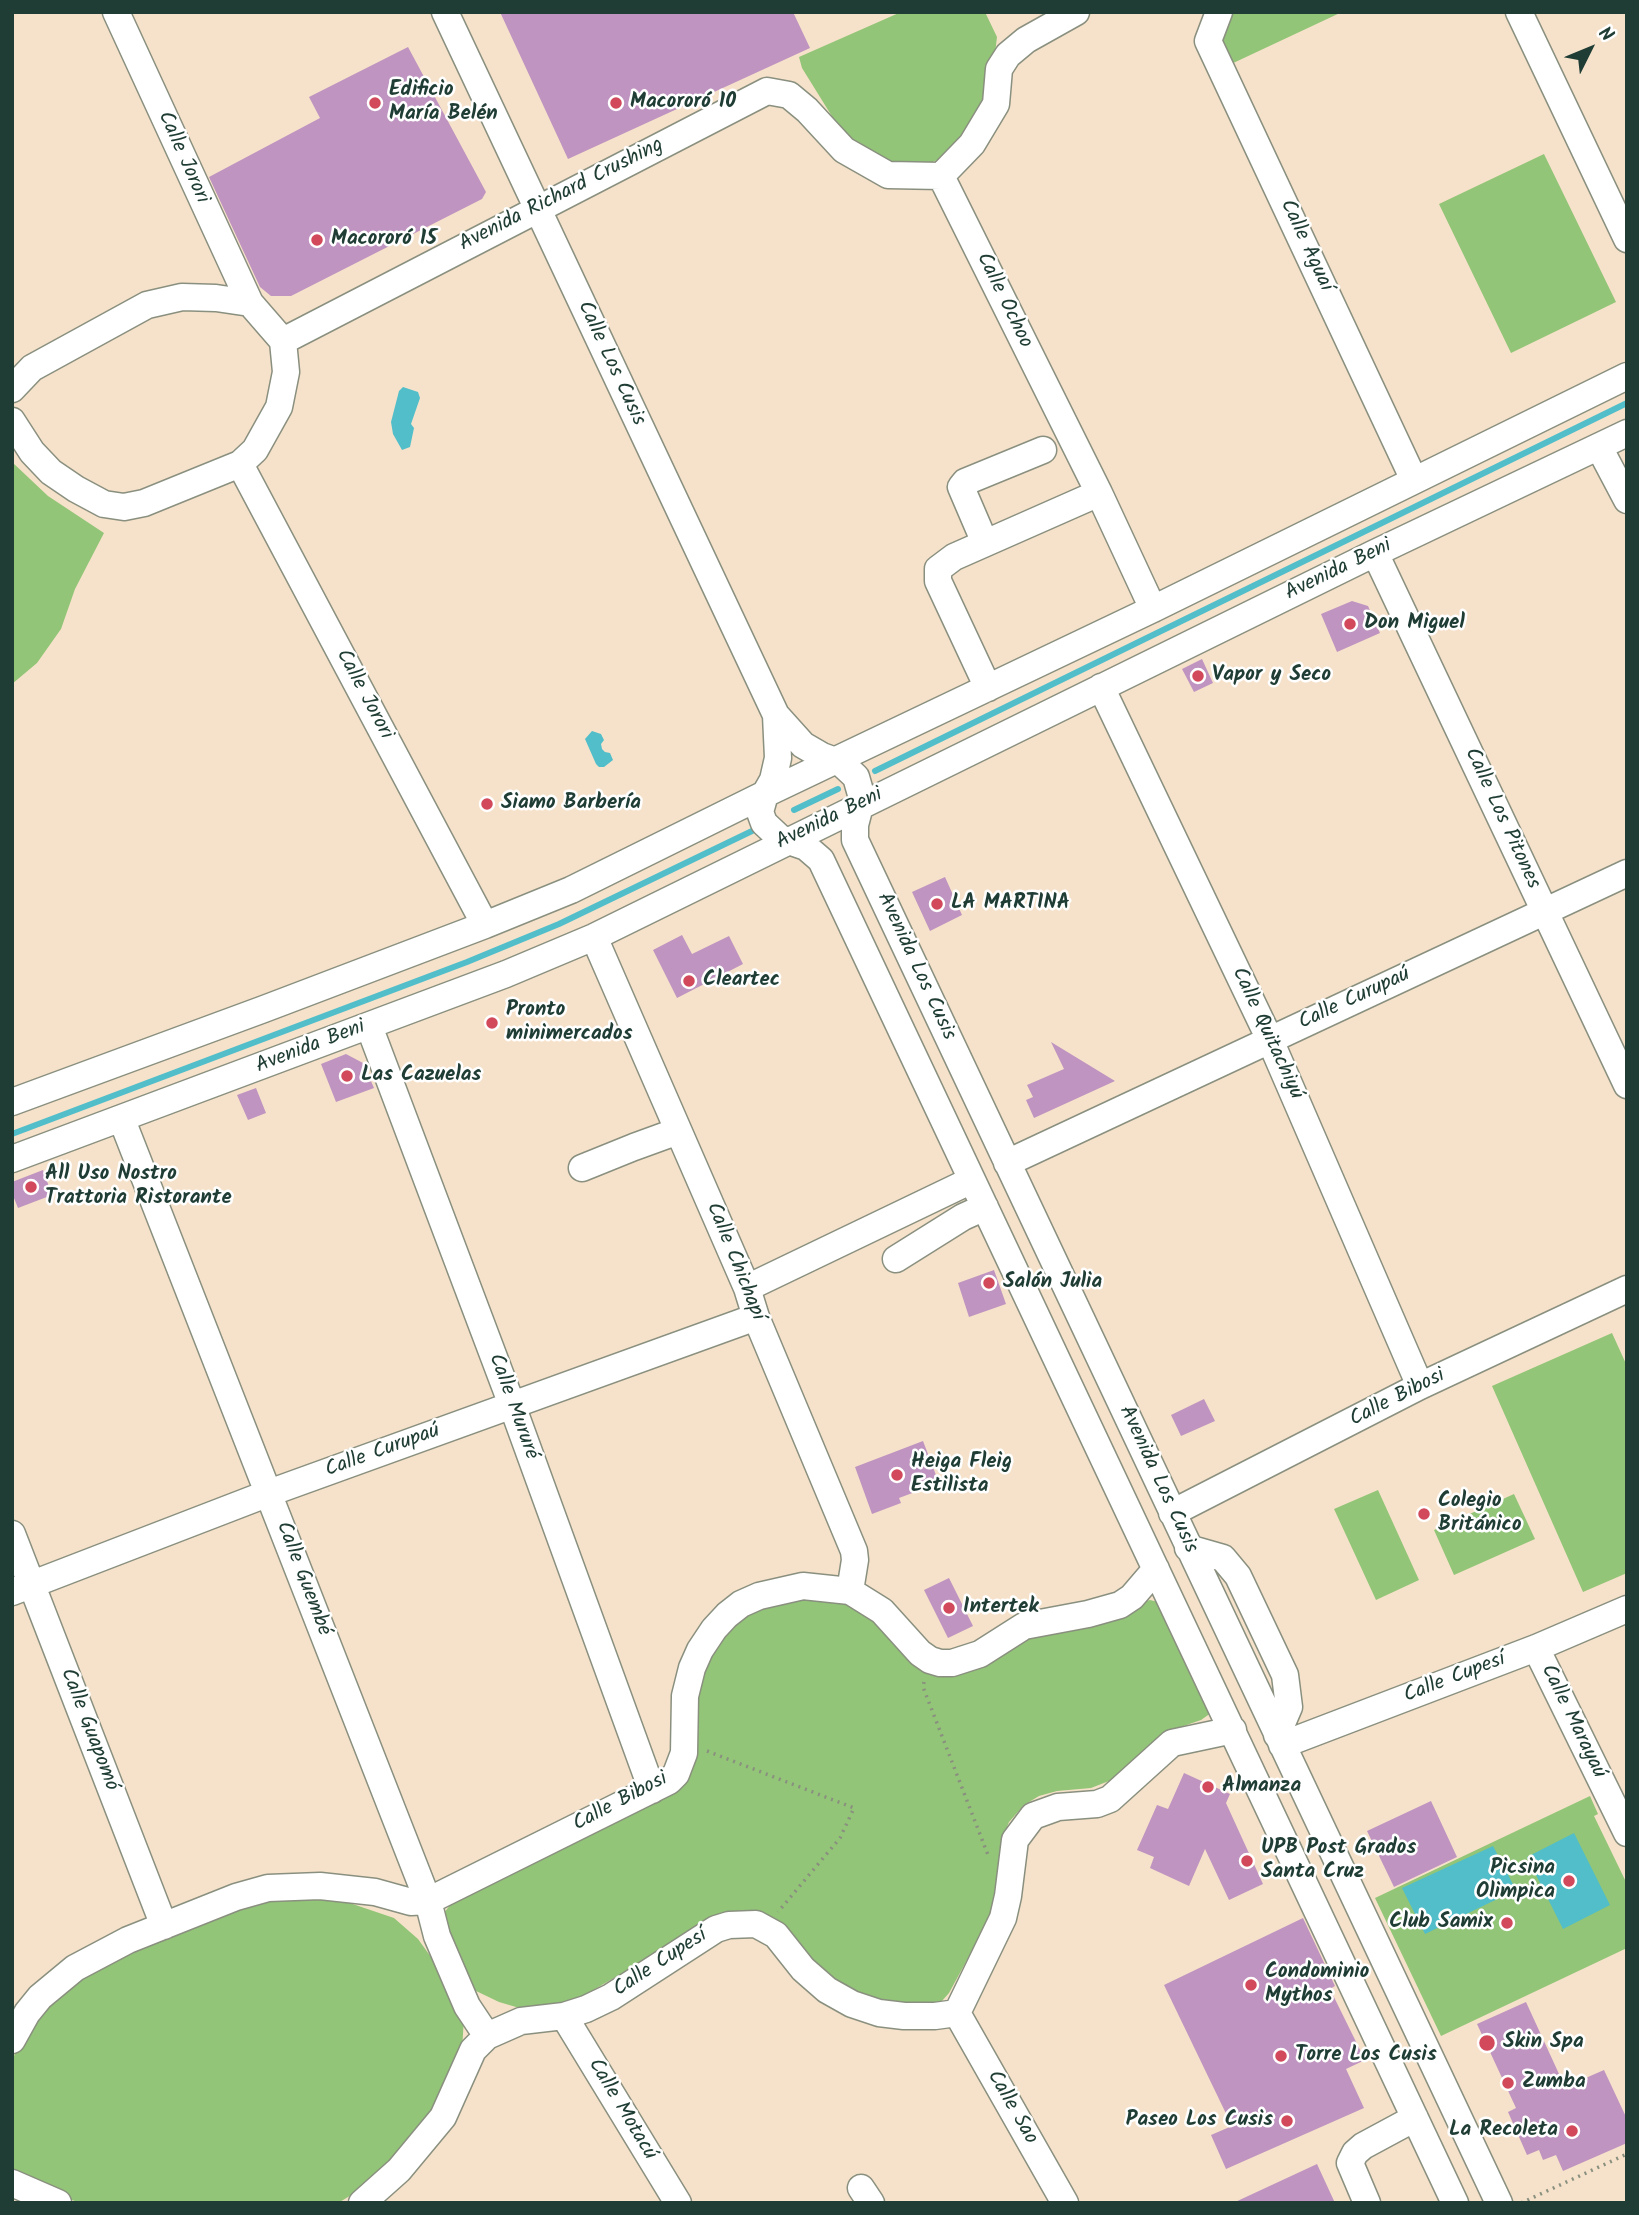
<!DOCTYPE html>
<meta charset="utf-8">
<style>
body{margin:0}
#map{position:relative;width:1639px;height:2215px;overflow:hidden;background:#f6e2ca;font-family:Kalam,sans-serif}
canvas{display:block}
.frame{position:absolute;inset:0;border:14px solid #1f3d34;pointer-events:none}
.north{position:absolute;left:1555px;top:14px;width:70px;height:70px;-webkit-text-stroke:5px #fff;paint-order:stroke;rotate:47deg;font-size:19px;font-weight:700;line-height:28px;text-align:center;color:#1f3d34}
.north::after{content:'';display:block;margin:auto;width:24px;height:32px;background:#1f3d34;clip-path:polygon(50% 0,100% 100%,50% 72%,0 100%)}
</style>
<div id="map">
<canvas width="1639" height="2215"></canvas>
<div class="frame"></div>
<div class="north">N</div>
</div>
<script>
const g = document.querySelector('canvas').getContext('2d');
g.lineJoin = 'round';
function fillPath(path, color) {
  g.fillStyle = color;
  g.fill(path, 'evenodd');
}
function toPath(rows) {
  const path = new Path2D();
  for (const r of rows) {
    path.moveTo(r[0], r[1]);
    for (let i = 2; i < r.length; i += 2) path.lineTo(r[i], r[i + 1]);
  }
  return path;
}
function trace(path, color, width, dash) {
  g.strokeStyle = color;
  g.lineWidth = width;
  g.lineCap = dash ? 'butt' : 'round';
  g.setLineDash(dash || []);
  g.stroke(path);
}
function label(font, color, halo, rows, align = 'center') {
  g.font = font + ' Kalam,sans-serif';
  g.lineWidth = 5;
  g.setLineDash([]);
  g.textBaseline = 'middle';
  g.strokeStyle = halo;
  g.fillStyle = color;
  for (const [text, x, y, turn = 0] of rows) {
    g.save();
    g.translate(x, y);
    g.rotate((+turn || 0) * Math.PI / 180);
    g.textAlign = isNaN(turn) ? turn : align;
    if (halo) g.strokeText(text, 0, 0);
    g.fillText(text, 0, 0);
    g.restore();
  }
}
const green = toPath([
 [901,12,985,12,997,37,990,95,951,154,926,165,900,165,869,154,846,139,802,68,799,57],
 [1230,12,1342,12,1229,65,1221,42],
 [1544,154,1616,302,1511,353,1439,204],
 [12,462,48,496,104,533,75,589,61,629,37,663,12,684],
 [1612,1333,1627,1366,1627,1573,1583,1592,1492,1386],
 [1378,1490,1419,1580,1376,1600,1334,1509],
 [1514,1494,1535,1539,1454,1575,1434,1530],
 [807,1596,852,1604,873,1615,922,1665,1150,1600,1158,1602,1211,1713,1201,1720,1175,1729,1161,1736,1124,1773,1109,1781,1091,1788,1057,1791,1039,1796,1024,1805,1009,1822,1001,1842,999,1883,993,1912,949,1993,941,2002,927,2006,893,2003,858,1995,832,1982,773,1921,648,1958,578,1999,553,2007,536,2009,516,2007,499,2002,474,1990,450,1947,443,1914,451,1904,688,1767,697,1743,697,1679,721,1635,759,1606],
 [1590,1796,1598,1814,1594,1816,1627,1884,1627,1948,1441,2036,1375,1898],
 [268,1895,329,1896,394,1918,418,1939,436,1964,464,2017,462,2051,432,2112,388,2168,358,2191,338,2203,79,2203,12,2173,12,2060,23,2038,37,2017,66,1988,111,1958]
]);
const water = toPath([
 [403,387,418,392,420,398,411,424,414,428,410,447,402,450,393,434,391,422,399,391],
 [592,731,601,734,604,740,601,744,602,749,605,752,610,753,613,760,604,767,599,767,596,764,585,739],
 [1574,1833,1610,1905,1563,1929,1527,1857],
 [1493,1846,1516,1890,1425,1934,1402,1888]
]);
const stream = toPath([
 [875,771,1627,403],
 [794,810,838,789],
 [12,1134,467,962,559,924,752,831]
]);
const building = toPath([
 [500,12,793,12,810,48,568,159],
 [408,47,486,192,482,199,291,296,271,296,260,287,209,177,320,118,309,97],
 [1352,601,1368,606,1380,633,1337,652,1321,614],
 [1202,659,1213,683,1194,692,1182,669],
 [945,877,962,915,930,931,912,892],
 [682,935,692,954,729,936,743,964,677,998,653,950],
 [1051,1042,1115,1081,1034,1118,1026,1100,1033,1097,1027,1085,1064,1069],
 [346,1054,363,1063,374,1088,336,1102,321,1064],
 [256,1088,266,1113,248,1120,237,1095],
 [43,1170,52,1195,18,1208,12,1193,12,1182],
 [994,1270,1006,1304,969,1317,958,1283],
 [1204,1399,1215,1421,1181,1436,1171,1415],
 [923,1441,939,1483,899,1498,901,1503,872,1514,855,1467],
 [949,1578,973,1626,948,1638,924,1590],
 [1184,1773,1230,1794,1226,1803,1263,1884,1229,1900,1205,1849,1189,1886,1150,1868,1154,1857,1137,1850,1157,1805,1168,1809],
 [1431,1801,1457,1857,1394,1887,1367,1831],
 [1303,1918,1335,1986,1330,1989,1365,2060,1346,2069,1364,2108,1226,2169,1211,2135,1232,2126,1164,1985],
 [1526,2002,1565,2087,1604,2070,1627,2119,1627,2143,1563,2171,1556,2155,1543,2160,1539,2150,1527,2155,1508,2112,1516,2108,1477,2024],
 [1317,2164,1335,2203,1233,2203]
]);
const path = toPath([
 [924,1682,923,1687,988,1855],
 [707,1751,854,1808,840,1838,778,1912],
 [1521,2203,1627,2154]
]);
const minor = toPath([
 [116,12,250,303],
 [445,12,776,715,803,745,822,756,841,763,856,777,862,798,855,825,855,840,1499,2203],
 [1219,12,1208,41,1414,480],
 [1519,12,1627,239],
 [941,176,972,144,996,104,999,69,1008,55,1026,40,1076,12],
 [283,341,767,91,789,95,807,110,844,150,888,175,941,176,1099,493,1153,609],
 [12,389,32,368,105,328,147,305,182,297,216,298,250,303,283,341,286,372,279,407,255,450,240,464,144,503,124,507,104,504,76,489,51,472,32,452,12,421],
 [1599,447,1627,500],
 [240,464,485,925],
 [985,543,961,487,965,482,1043,450],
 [1375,553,1627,1085],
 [1101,687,1270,1040,1420,1386],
 [988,688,938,581,938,569,954,557,1099,493],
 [776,715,778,758,773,780,765,794,760,812,764,823,780,838,806,847,821,860,1455,2203],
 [594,937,747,1288,756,1317,854,1551,855,1560,850,1591],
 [369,1026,512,1405,652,1790],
 [12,1102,264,1009,485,925,571,890,765,794,1153,609,1627,376],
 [122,1120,428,1901,437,1936,467,2006,487,2036],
 [12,1159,506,974,594,937,1375,553,1627,433],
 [1007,1163,1627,873],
 [582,1168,634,1147,678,1131],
 [896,1259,963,1217,985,1207],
 [747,1288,972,1180],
 [1172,1513,1420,1386,1627,1289],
 [12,1534,164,1926],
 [1188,1548,1223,1558,1238,1576,1285,1675,1289,1707,1277,1735],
 [12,1592,269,1493,756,1317],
 [1536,1648,1627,1833],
 [1282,1745,1536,1648,1627,1609],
 [957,2013,1065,2203],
 [564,2016,678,2203],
 [12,2040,27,2013,40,1997,75,1968,128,1940,236,1897,268,1888,320,1886,375,1892,411,1902,428,1901,669,1781,676,1774,684,1753,685,1696,692,1668,700,1650,714,1629,727,1615,741,1604,759,1596,803,1586,850,1591,882,1611,920,1653,930,1660,940,1663,952,1663,980,1654,1024,1626,1088,1614,1120,1605,1132,1597,1156,1569],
 [12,2183,58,2203],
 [861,2188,871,2203],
 [362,2203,399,2170,443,2117,473,2050,487,2036,521,2021,564,2016,586,2009,611,1997,716,1929,729,1925,756,1924,776,1935,803,1969,827,1990,852,2004,879,2013,904,2016,935,2016,957,2013,1003,1918,1008,1896,1015,1840,1033,1816,1058,1807,1097,1804,1110,1799,1172,1743,1233,1730],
 [1367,2203,1350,2163,1355,2153,1363,2146,1415,2118]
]);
const markers = [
 [375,103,7,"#d1495b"],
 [616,103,7,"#d1495b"],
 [317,240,7,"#d1495b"],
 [1350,624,7,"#d1495b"],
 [1198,676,7,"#d1495b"],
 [487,804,7,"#d1495b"],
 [937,904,7,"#d1495b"],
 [689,981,7,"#d1495b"],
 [492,1023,7,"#d1495b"],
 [347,1076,7,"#d1495b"],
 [31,1187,7,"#d1495b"],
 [989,1283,7,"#d1495b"],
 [897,1475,7,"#d1495b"],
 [1424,1514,7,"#d1495b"],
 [949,1608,7,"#d1495b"],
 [1208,1787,7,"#d1495b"],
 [1247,1861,7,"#d1495b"],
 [1569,1881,7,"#d1495b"],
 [1507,1923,7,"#d1495b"],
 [1251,1985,7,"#d1495b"],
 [1487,2043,9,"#d1495b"],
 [1281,2056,7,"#d1495b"],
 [1508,2083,7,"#d1495b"],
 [1287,2121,7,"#d1495b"],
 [1572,2131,7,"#d1495b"]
];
const poiNames = [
 ["Edificio",389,91],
 ["María Belén",389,115],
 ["Macororó 10",630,103],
 ["Macororó 15",331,240],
 ["Don Miguel",1364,624],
 ["Vapor y Seco",1212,676],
 ["Siamo Barbería",501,804],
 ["LA MARTINA",951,904],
 ["Cleartec",703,981],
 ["Pronto",506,1011],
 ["minimercados",506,1035],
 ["Las Cazuelas",361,1076],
 ["All Uso Nostro",45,1175],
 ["Trattoria Ristorante",45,1199],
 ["Salón Julia",1003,1283],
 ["Heiga Fleig",911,1463],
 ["Estilista",911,1487],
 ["Colegio",1438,1502],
 ["Británico",1438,1526],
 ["Intertek",963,1608],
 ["Almanza",1222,1787],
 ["UPB Post Grados",1261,1849],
 ["Santa Cruz",1261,1873],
 ["Picsina",1555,1869,"right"],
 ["Olimpica",1555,1893,"right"],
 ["Club Samix",1493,1923,"right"],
 ["Condominio",1265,1973],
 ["Mythos",1265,1997],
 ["Skin Spa",1503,2043],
 ["Torre Los Cusis",1295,2056],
 ["Zumba",1522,2083],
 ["Paseo Los Cusis",1273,2121,"right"],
 ["La Recoleta",1558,2131,"right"]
];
const streetNames = [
 ["Calle Jorori",182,158,66],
 ["Avenida Richard Crushing",562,196,-27],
 ["Calle Aguaí",1305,246,65],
 ["Calle Ochoo",1003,301,64],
 ["Calle Los Cusis",610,364,65],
 ["Avenida Beni",1339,571,-26],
 ["Calle Jorori",363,695,62],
 ["Calle Los Pitones",1501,819,65],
 ["Avenida Beni",830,820,-26],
 ["Avenida Los Cusis",915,967,65],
 ["Calle Curupaú",1355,1000,-25],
 ["Calle Quitachiyú",1266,1034,65],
 ["Avenida Beni",311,1048,-21],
 ["Calle Chichapí",734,1262,68],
 ["Calle Bibosi",1398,1399,-27],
 ["Calle Mururé",512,1407,70],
 ["Calle Curupaú",383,1452,-20],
 ["Avenida Los Cusis",1157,1480,65],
 ["Calle Guembé",302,1579,69],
 ["Calle Cupesí",1455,1679,-21],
 ["Calle Marayaú",1572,1722,64],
 ["Calle Guapomó",88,1730,69],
 ["Calle Bibosi",621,1803,-28],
 ["Calle Cupesí",661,1964,-33],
 ["Calle Sao",1011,2108,60],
 ["Calle Motacú",621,2110,59]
];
fillPath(green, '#92c577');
fillPath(water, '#51beca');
trace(stream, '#51beca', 6);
fillPath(building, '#bf94c0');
trace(minor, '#8a907f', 29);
trace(path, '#8a907f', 3.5, [2, 5]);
trace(minor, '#fff', 26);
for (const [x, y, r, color] of markers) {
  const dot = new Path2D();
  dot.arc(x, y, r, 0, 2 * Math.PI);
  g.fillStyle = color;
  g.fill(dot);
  trace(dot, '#fff', 2.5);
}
label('bold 21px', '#1f3d34', '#fff', poiNames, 'left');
label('21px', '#1f3d34', '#fff', streetNames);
</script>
